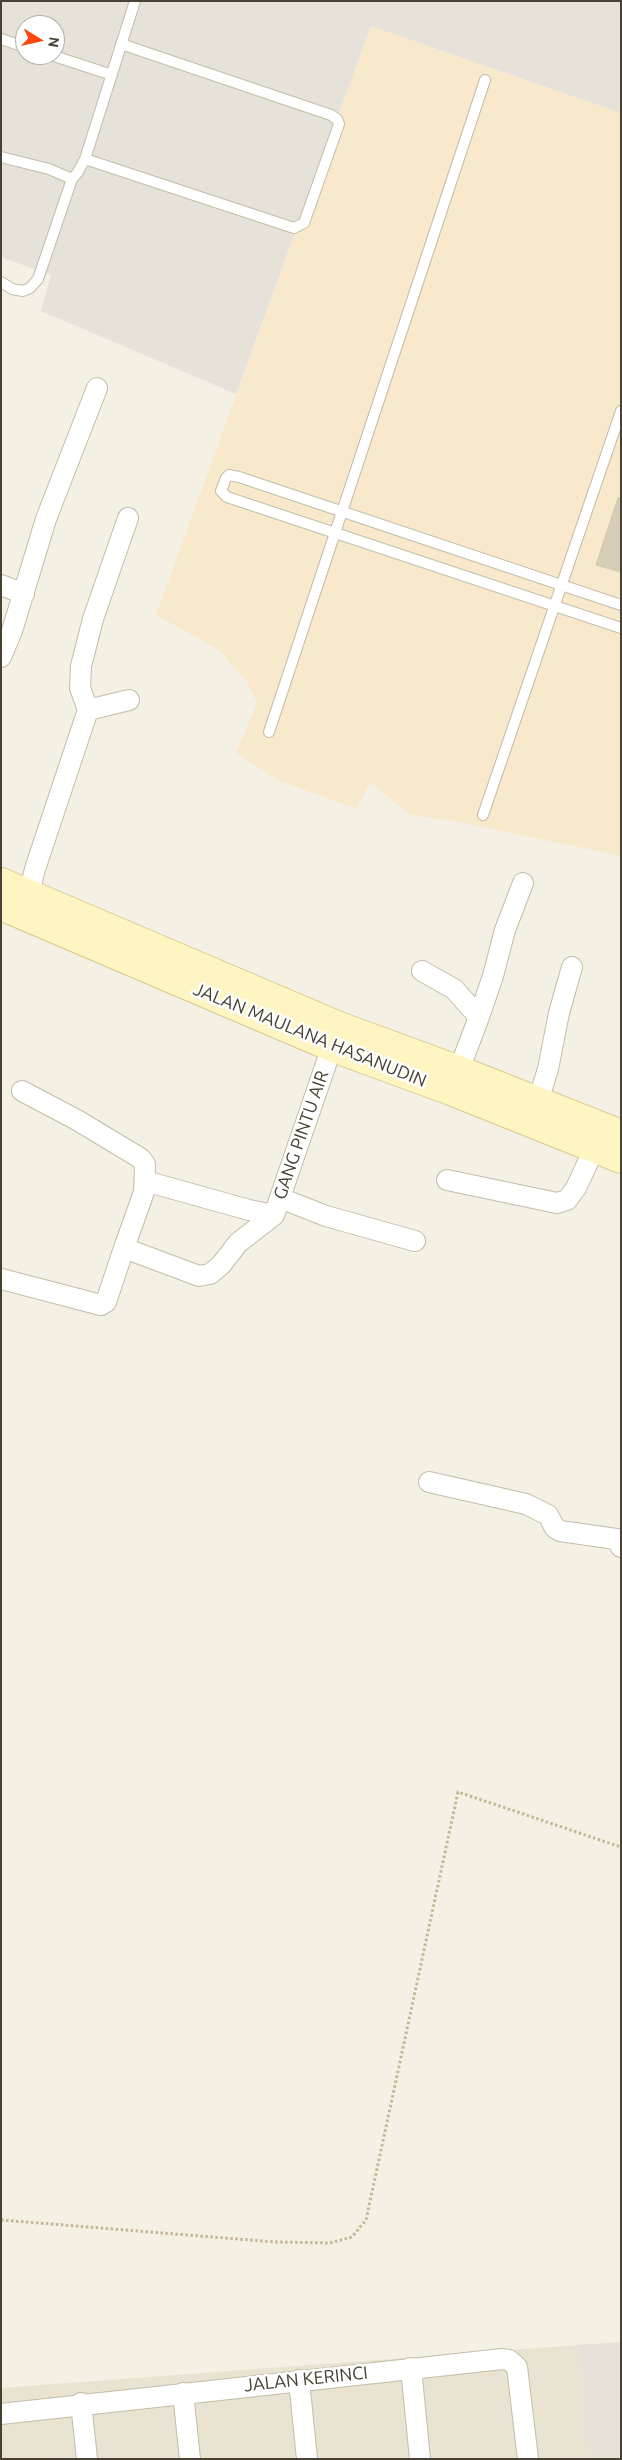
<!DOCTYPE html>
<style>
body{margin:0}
#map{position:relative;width:622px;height:2460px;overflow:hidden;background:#f4f0e4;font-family:Ubuntu,sans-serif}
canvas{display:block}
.frame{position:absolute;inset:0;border:2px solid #474033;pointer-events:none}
.north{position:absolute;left:15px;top:15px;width:50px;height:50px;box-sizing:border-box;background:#fff;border:1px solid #b5b3ad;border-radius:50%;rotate:99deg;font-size:14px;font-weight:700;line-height:20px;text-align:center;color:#474033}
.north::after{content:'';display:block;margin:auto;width:18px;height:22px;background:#ff4510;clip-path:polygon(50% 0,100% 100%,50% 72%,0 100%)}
</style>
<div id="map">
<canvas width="622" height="2460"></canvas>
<div class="frame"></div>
<div class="north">N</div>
</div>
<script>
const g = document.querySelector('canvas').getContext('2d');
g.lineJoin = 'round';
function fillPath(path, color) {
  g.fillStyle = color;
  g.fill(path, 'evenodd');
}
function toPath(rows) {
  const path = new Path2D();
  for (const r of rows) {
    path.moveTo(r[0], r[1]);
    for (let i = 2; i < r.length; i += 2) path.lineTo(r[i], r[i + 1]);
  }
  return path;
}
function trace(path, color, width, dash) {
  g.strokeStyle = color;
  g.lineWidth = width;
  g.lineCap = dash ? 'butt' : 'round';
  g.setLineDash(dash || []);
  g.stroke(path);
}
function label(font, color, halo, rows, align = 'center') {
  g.font = font + ' Ubuntu,sans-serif';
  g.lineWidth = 5;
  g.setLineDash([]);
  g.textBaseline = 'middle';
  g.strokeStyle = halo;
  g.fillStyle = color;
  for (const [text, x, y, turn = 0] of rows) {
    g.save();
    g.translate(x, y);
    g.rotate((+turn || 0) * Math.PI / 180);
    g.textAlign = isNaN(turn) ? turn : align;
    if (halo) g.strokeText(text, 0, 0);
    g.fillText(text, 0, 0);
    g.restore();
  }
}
const residential = toPath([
 [578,2345,589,2459,1,2459,1,2388]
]);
const commercial = toPath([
 [371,26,621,113,621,856,454,821,410,815,370,782,357,809,280,781,236,753,257,703,246,680,219,650,156,615]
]);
const industrial = toPath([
 [1,1,621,1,621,113,371,26,236,394,41,311,51,275,1,257],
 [25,25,55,25,55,55,25,55],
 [621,2342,621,2459,589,2459,578,2345]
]);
const building = toPath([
 [618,498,621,498,621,572,596,565,618,498]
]);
const path = toPath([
 [1,2220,275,2242,330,2243,352,2237,366,2220,458,1792,621,1847]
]);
const lane = toPath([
 [1,39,25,47],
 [51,55,112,75],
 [1,157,49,169,72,179,78,172,85,159,135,1],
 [85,159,294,228,304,223,339,124,337,119,331,115,121,44],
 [1,282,12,289,23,291,30,288,38,279,72,179],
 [621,605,239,477,229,475,226,478,221,491,227,497,621,628],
 [269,732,485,80],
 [483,815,621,411]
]);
const street = toPath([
 [1,585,24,594],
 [1,657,12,631,46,519,97,388],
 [88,710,80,688,81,666,93,619,128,518],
 [26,906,35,869,88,710,129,700],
 [422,971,454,989,479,1017,454,1083],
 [479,1017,493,976,505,930,523,883],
 [22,1091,77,1120,140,1158,145,1164,144,1192,124,1248],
 [538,1101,548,1069,559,1013,572,967],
 [447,1180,557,1203,567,1200,576,1188,600,1136],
 [145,1181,249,1210,274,1215],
 [280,1198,326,1216,415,1241],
 [274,1215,336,1035],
 [1,1279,101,1305,106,1302,124,1248,199,1276,210,1274,221,1265,238,1243,274,1215],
 [429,1482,526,1504,548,1515,555,1528,560,1531,616,1539,621,1547],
 [411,2368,420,2459],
 [299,2380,307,2459],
 [183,2393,190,2459],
 [81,2403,87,2459],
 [1,2414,502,2359,509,2360,517,2367,528,2459]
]);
const secondary = toPath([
 [1,882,339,1026,459,1070,621,1134],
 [1,906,331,1047,451,1091,621,1159]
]);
const streetNames = [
 ["JALAN MAULANA HASANUDIN",310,1035,22],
 ["GANG PINTU AIR",301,1135,-71],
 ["JALAN KERINCI",306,2379,-6]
];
fillPath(residential, '#e9e3d1');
fillPath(commercial, '#f9e9cc');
fillPath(industrial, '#e6e1d9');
fillPath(building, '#d7cdb8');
trace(building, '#d2c6aa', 1);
trace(lane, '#c3bca8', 12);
trace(street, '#c3bca8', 22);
trace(secondary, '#d9cb8d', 30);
trace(path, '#c4b795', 3, [2.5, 2.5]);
trace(lane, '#fff', 10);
trace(street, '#fff', 20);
trace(secondary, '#fff5c3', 28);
label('18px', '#474033', '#fff', streetNames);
</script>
